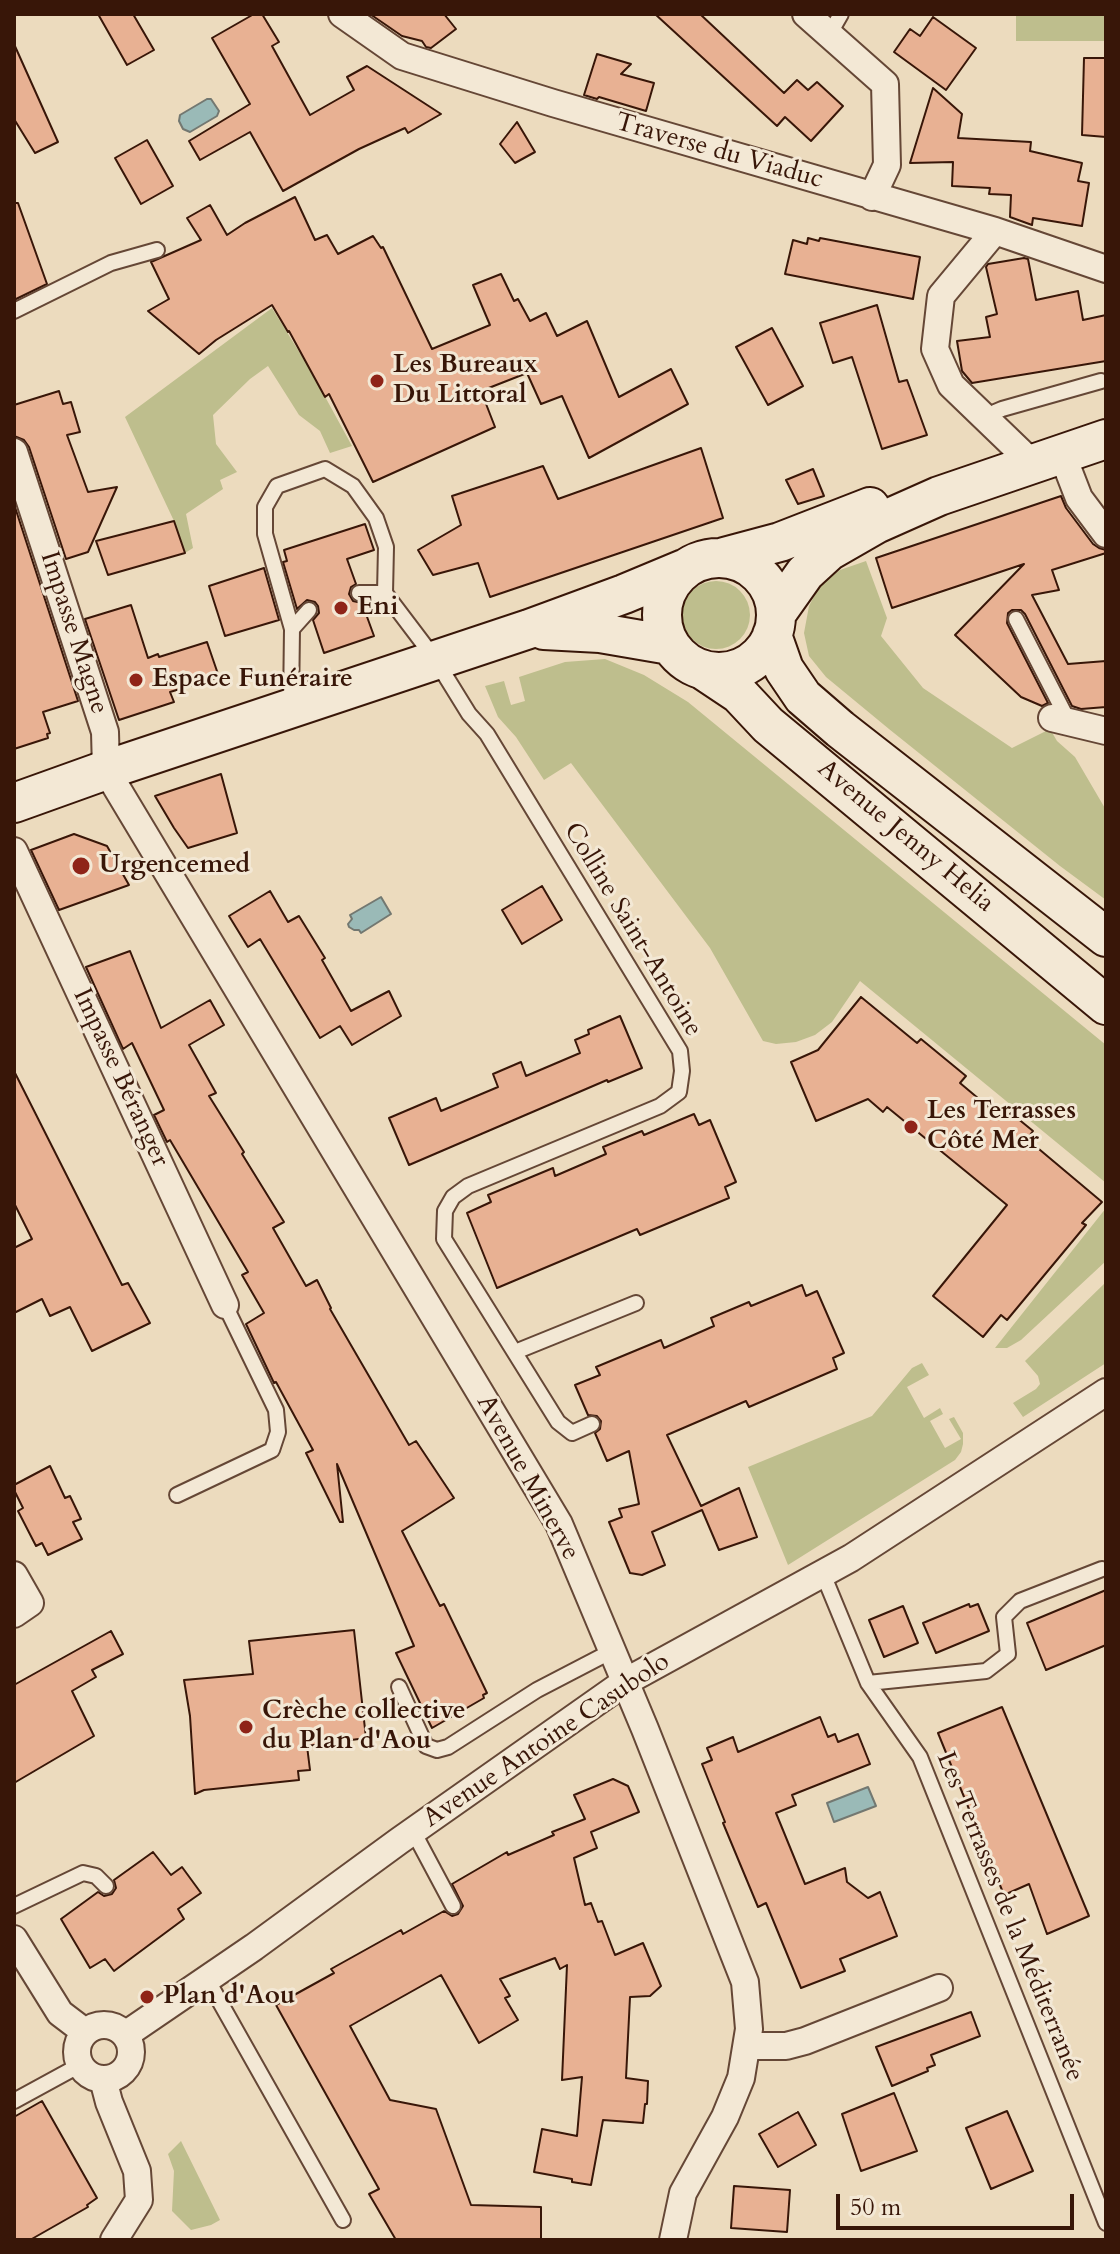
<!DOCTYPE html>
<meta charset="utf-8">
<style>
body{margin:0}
#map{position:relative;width:1120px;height:2254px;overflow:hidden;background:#ecdbbe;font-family:Cardo,serif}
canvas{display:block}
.frame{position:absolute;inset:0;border:16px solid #381608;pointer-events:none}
.scale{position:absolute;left:836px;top:2194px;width:238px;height:36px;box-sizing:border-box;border:4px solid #381608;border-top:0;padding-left:10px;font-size:24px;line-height:28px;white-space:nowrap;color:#381608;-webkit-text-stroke:6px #f3e8d5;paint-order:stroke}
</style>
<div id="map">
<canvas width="1120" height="2254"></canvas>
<div class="frame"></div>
<div class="scale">50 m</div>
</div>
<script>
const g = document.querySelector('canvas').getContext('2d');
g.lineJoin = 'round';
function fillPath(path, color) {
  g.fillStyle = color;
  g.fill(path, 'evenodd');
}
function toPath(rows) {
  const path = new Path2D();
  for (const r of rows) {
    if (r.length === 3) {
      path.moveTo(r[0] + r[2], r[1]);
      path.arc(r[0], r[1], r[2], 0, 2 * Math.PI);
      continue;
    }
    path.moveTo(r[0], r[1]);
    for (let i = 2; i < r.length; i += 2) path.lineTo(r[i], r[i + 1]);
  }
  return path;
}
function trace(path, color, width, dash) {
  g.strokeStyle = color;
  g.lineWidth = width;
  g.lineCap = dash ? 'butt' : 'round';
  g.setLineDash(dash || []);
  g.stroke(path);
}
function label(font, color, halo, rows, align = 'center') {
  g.font = font + ' Cardo,serif';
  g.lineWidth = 6;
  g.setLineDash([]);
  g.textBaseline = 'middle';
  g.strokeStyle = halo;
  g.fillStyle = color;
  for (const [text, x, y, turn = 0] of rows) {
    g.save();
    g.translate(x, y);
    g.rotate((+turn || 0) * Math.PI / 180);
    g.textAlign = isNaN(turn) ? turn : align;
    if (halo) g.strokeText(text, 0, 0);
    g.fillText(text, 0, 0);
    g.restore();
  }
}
const green = toPath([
 [1016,14,1106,14,1106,41,1016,41],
 [272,308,311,371,352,446,330,453,320,431,299,415,268,366,250,379,213,415,216,444,237,472,220,480,223,489,186,514,193,548,185,553,174,521,125,417],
 [866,561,887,618,881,636,923,688,1012,748,1050,729,1057,741,1075,757,1106,810,1106,900,1060,866,889,729,826,677,809,656,804,633,809,606,820,585,840,570],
 [716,615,34],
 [605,659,644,675,688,702,1106,1045,1106,1183,860,981,832,1022,815,1035,796,1042,776,1044,763,1041,710,948,571,763,544,780,516,737,498,717,485,686,504,681,511,705,525,701,519,677,565,662],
 [1106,1208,1106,1261,1021,1340,1007,1348,995,1348],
 [1106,1282,1106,1363,1023,1417,1013,1403,1036,1389,1040,1384,1038,1376,1025,1361],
 [922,1363,929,1375,907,1387,924,1418,940,1408,943,1414,930,1421,945,1448,961,1439,949,1419,954,1417,963,1433,963,1444,961,1452,955,1460,788,1565,748,1467,872,1416,912,1368],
 [181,2141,220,2220,211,2225,191,2230,172,2211,174,2171,168,2154]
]);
const water = toPath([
 [207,99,211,99,219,111,217,116,190,132,183,129,179,121,180,115,207,99],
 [381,897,391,914,361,933,359,930,354,930,349,927,348,924,352,919,350,915,381,897],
 [868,1787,876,1806,834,1822,827,1803,868,1787]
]);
const building = toPath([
 [98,14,133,14,154,50,127,65,98,14],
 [254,14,262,14,279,42,272,46,310,115,354,90,347,77,367,66,441,114,408,133,405,128,359,149,283,191,250,132,200,160,189,141,250,104,212,38,254,14],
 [370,14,444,14,456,29,431,48,426,47,422,41,402,36,370,14],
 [655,14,700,14,784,93,797,80,808,90,817,82,843,106,811,141,785,117,777,126,655,14],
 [933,17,976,48,946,90,894,52,910,29,920,36,933,17],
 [14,44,58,142,35,153,14,119,14,44],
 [597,54,631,64,621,74,654,83,646,111,599,97,597,99,584,95,597,54],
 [1084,58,1106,58,1106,137,1082,135,1084,58],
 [933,88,962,114,958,138,1031,142,1030,151,1082,163,1078,181,1089,183,1082,226,1033,218,1032,225,1010,217,1011,195,989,194,990,188,952,186,953,162,910,163,933,88],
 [517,122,535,152,515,163,500,144,517,122],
 [147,140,173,186,141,204,115,158,147,140],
 [295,197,315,240,327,235,338,254,373,236,381,248,383,247,432,349,490,325,473,285,501,274,514,301,518,299,530,321,546,313,557,336,587,321,619,397,671,369,688,404,589,458,562,396,541,404,527,373,481,391,495,427,373,482,329,394,325,397,289,331,288,332,272,305,216,340,199,354,148,311,169,299,151,262,201,240,187,218,210,205,227,235,245,223,295,197],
 [14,203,18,203,47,284,14,300,14,203],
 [808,238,819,241,820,238,920,257,913,299,785,274,793,240,807,244,808,238],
 [1024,258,1028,259,1036,300,1078,291,1083,320,1106,315,1106,361,972,383,962,371,957,341,990,337,986,317,997,314,986,267,988,264,1024,258],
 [877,305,899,382,907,380,927,435,882,449,852,357,833,363,820,323,877,305],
 [772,328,803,386,768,405,736,347,772,328],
 [59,391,63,404,71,402,80,432,67,435,88,492,117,487,88,552,66,559,29,447,24,440,14,436,14,405,59,391],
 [701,448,723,518,490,597,478,563,433,575,418,550,461,525,452,496,543,466,558,499,701,448],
 [813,469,824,496,798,504,786,480,813,469],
 [1061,496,1066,508,1093,544,1099,548,1106,550,1106,553,1052,570,1059,590,1032,595,1068,664,1106,661,1106,707,1081,709,1072,706,1025,614,1021,610,1012,610,1008,613,1007,623,1048,703,1042,706,1021,697,955,635,1024,564,892,608,876,558,1061,496],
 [14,504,78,701,43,712,50,733,47,734,48,738,14,749,14,504],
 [174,521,185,553,108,575,96,541,174,521],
 [365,524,374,550,347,559,356,584,351,587,349,594,353,601,362,603,374,636,324,653,313,620,319,613,318,606,315,602,307,600,297,609,283,562,287,561,284,550,365,524],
 [264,568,279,620,225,636,209,586,264,568],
 [131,605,148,658,158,654,159,657,207,642,219,677,170,692,174,702,119,720,85,619,131,605],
 [221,774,237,833,188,848,174,828,155,796,221,774],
 [74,834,107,846,129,885,59,910,31,850,74,834],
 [542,886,562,920,522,944,502,910,542,886],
 [270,891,288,922,299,916,325,958,322,960,351,1011,389,991,401,1016,352,1045,340,1026,320,1038,260,939,248,947,229,916,270,891],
 [130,951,161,1028,210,1000,224,1025,189,1045,216,1093,209,1096,244,1152,242,1154,284,1222,273,1228,306,1286,317,1280,331,1308,330,1309,409,1445,416,1441,454,1498,402,1531,440,1606,444,1604,487,1693,483,1695,484,1698,432,1728,396,1653,414,1646,337,1464,343,1522,340,1522,306,1453,313,1450,276,1382,274,1383,246,1324,264,1313,242,1275,248,1272,170,1140,167,1142,154,1115,164,1110,132,1043,123,1049,86,967,130,951],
 [861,997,917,1043,921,1039,966,1076,960,1083,1004,1120,1011,1113,1033,1131,1027,1139,1102,1202,1082,1223,1086,1225,1007,1320,1001,1315,983,1337,933,1296,1007,1205,887,1107,883,1112,868,1099,816,1121,791,1062,818,1050,861,997],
 [620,1016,642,1068,608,1082,607,1080,409,1165,389,1118,436,1098,441,1111,498,1087,493,1074,521,1062,526,1076,580,1053,575,1040,589,1034,588,1030,620,1016],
 [14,1071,122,1285,128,1283,150,1323,92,1351,70,1307,50,1316,42,1299,14,1313,14,1248,32,1239,14,1203,14,1071],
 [694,1114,699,1125,710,1120,736,1182,725,1187,729,1198,640,1235,637,1229,497,1288,467,1213,491,1202,488,1195,553,1168,555,1176,606,1154,603,1147,642,1131,644,1135,694,1114],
 [802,1285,806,1296,817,1291,844,1353,833,1358,837,1369,749,1407,746,1401,667,1435,701,1506,739,1488,757,1537,719,1550,702,1510,652,1532,665,1565,642,1575,630,1573,609,1522,622,1517,619,1509,639,1504,629,1451,607,1461,595,1433,600,1429,601,1421,597,1416,588,1415,575,1385,600,1375,596,1367,661,1340,664,1348,714,1326,711,1318,749,1302,751,1306,802,1285],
 [50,1466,65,1498,70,1496,81,1519,73,1522,82,1539,48,1555,42,1543,36,1546,18,1511,23,1508,14,1490,14,1485,50,1466],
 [1106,1590,1106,1645,1046,1670,1027,1623,1106,1590],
 [969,1604,970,1607,978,1604,989,1631,936,1653,923,1623,969,1604],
 [903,1606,918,1643,884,1657,869,1620,903,1606],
 [354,1630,366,1738,307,1746,310,1770,298,1771,299,1780,204,1790,195,1794,190,1716,184,1680,253,1674,249,1641,354,1630],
 [111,1631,123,1654,92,1670,96,1677,72,1691,94,1736,14,1783,14,1685,111,1631],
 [1002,1707,1089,1916,1047,1934,1029,1884,1004,1895,938,1733,1002,1707],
 [820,1717,828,1737,835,1734,838,1742,858,1734,870,1764,792,1795,796,1805,776,1813,805,1884,845,1868,847,1882,868,1898,880,1892,897,1936,840,1959,845,1971,801,1988,766,1903,758,1907,723,1823,725,1822,702,1764,712,1760,707,1748,733,1737,738,1752,820,1717],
 [613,1779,628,1786,639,1812,591,1832,597,1848,574,1858,585,1905,591,1903,598,1922,602,1921,615,1955,643,1943,661,1986,650,1996,630,1997,626,2078,648,2081,647,2104,645,2104,643,2123,603,2120,591,2185,572,2182,572,2179,534,2172,542,2129,577,2136,582,2077,562,2080,567,1965,560,1969,555,1958,500,1979,510,1996,505,1998,518,2020,479,2043,441,1975,350,2026,390,2100,436,2109,471,2205,541,2207,541,2240,396,2240,369,2194,379,2189,276,2005,334,1973,331,1969,401,1930,403,1934,444,1911,452,1916,458,1914,463,1906,452,1884,507,1852,508,1855,554,1835,552,1832,585,1819,574,1795,613,1779],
 [153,1852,171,1875,182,1867,201,1893,178,1909,184,1919,114,1971,105,1959,90,1968,61,1919,98,1892,104,1896,112,1894,116,1888,114,1880,153,1852],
 [971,2012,980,2036,931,2055,935,2065,927,2068,928,2071,892,2086,876,2047,971,2012],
 [894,2093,917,2151,861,2171,842,2114,894,2093],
 [42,2101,97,2198,87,2205,88,2207,30,2240,14,2240,14,2117,42,2101],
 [1007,2111,1033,2171,991,2189,966,2128,1007,2111],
 [798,2112,816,2145,778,2167,759,2134,798,2112],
 [734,2186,790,2190,787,2232,731,2228,734,2186]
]);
const lane = toPath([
 [829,35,841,14],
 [14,311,111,263,157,250],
 [988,421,995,412,1002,409,1101,381],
 [359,593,385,593],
 [1016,619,1069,722],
 [292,629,309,610],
 [291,706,292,629,265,534,265,507,277,486,325,469,353,486,376,518,386,547,385,593,435,659,469,714,487,734,680,1051,682,1071,679,1092,660,1106,468,1186,453,1197,445,1211,444,1239,558,1422,572,1433,592,1424],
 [515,1352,636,1303],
 [177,1495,272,1450,278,1432,276,1410,225,1305],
 [823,1574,868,1683,920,1757,1106,2223],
 [868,1683,986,1671,1008,1654,1004,1617,1020,1601,1102,1569],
 [399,1687,426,1746,437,1750,448,1747,537,1690,612,1651],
 [413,1831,453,1906],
 [14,1906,83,1873,96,1876,106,1886],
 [207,1979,343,2220],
 [14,2101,80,2065]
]);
const street = toPath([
 [342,14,402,56,553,103,995,231,1106,269],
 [806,14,885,84,887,165,872,197],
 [995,231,941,296,935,349,951,385,1033,464],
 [14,452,105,732,106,770,559,1524,645,1729,745,1982,749,2029,741,2078,725,2117,683,2193,673,2240],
 [1062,454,1079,498,1106,534],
 [1052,718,1106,731],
 [14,851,225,1305],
 [14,1575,30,1603,14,1614],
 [14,1939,60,2013,85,2032],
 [104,2052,27],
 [125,2035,254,1947,399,1841,625,1682,851,1558,1106,1392],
 [748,2046,786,2046,805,2041,939,1988],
 [103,2079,109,2102,137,2171,139,2200,114,2240]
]);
const secondary = toPath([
 [724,557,780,542,870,507],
 [719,615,57],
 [776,614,805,573,829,551,876,524,939,496,1106,439],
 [544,630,600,633,670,645],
 [772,635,784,669,803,697,840,729,1106,937],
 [703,670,739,694,768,725,1106,1005],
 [14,803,106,770,529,629,624,594,684,569]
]);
const markers = [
 [377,381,8,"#8f2418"],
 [341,608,8,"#8f2418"],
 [136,680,8,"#8f2418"],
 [81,866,10,"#8f2418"],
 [911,1127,8,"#8f2418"],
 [246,1727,8,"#8f2418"],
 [147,1997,8,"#8f2418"]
];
const streetNames = [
 ["Traverse du Viaduc",719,152,16],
 ["Impasse Magne",73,633,72],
 ["Avenue Jenny Helia",905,837,40],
 ["Colline Saint-Antoine",632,930,59],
 ["Impasse Béranger",120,1078,65],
 ["Avenue Minerve",527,1478,61],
 ["Avenue Antoine Casubolo",547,1741,-34],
 ["Les Terrasses de la Méditerranée",1009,1917,68]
];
const poiNames = [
 ["Les Bureaux",393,366],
 ["Du Littoral",393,396],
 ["Eni",357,608],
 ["Espace Funéraire",152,680],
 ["Urgencemed",99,866],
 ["Les Terrasses",927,1112],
 ["Côté Mer",927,1142],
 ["Crèche collective",262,1712],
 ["du Plan d'Aou",262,1742],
 ["Plan d'Aou",163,1997]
];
fillPath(green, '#bebe8d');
fillPath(water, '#9abab7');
trace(water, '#737871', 2);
fillPath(building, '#e8b193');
trace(building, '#381608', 2);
trace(lane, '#654736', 18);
trace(street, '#654736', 30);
trace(secondary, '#381608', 42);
trace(lane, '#f3e8d5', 14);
trace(street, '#f3e8d5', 26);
trace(secondary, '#f3e8d5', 38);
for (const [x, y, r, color] of markers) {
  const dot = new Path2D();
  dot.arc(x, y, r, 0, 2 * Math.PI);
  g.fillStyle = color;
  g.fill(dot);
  trace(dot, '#f3e8d5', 3);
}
label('26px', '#381608', '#f3e8d5', streetNames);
label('bold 26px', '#381608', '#f3e8d5', poiNames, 'left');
</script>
